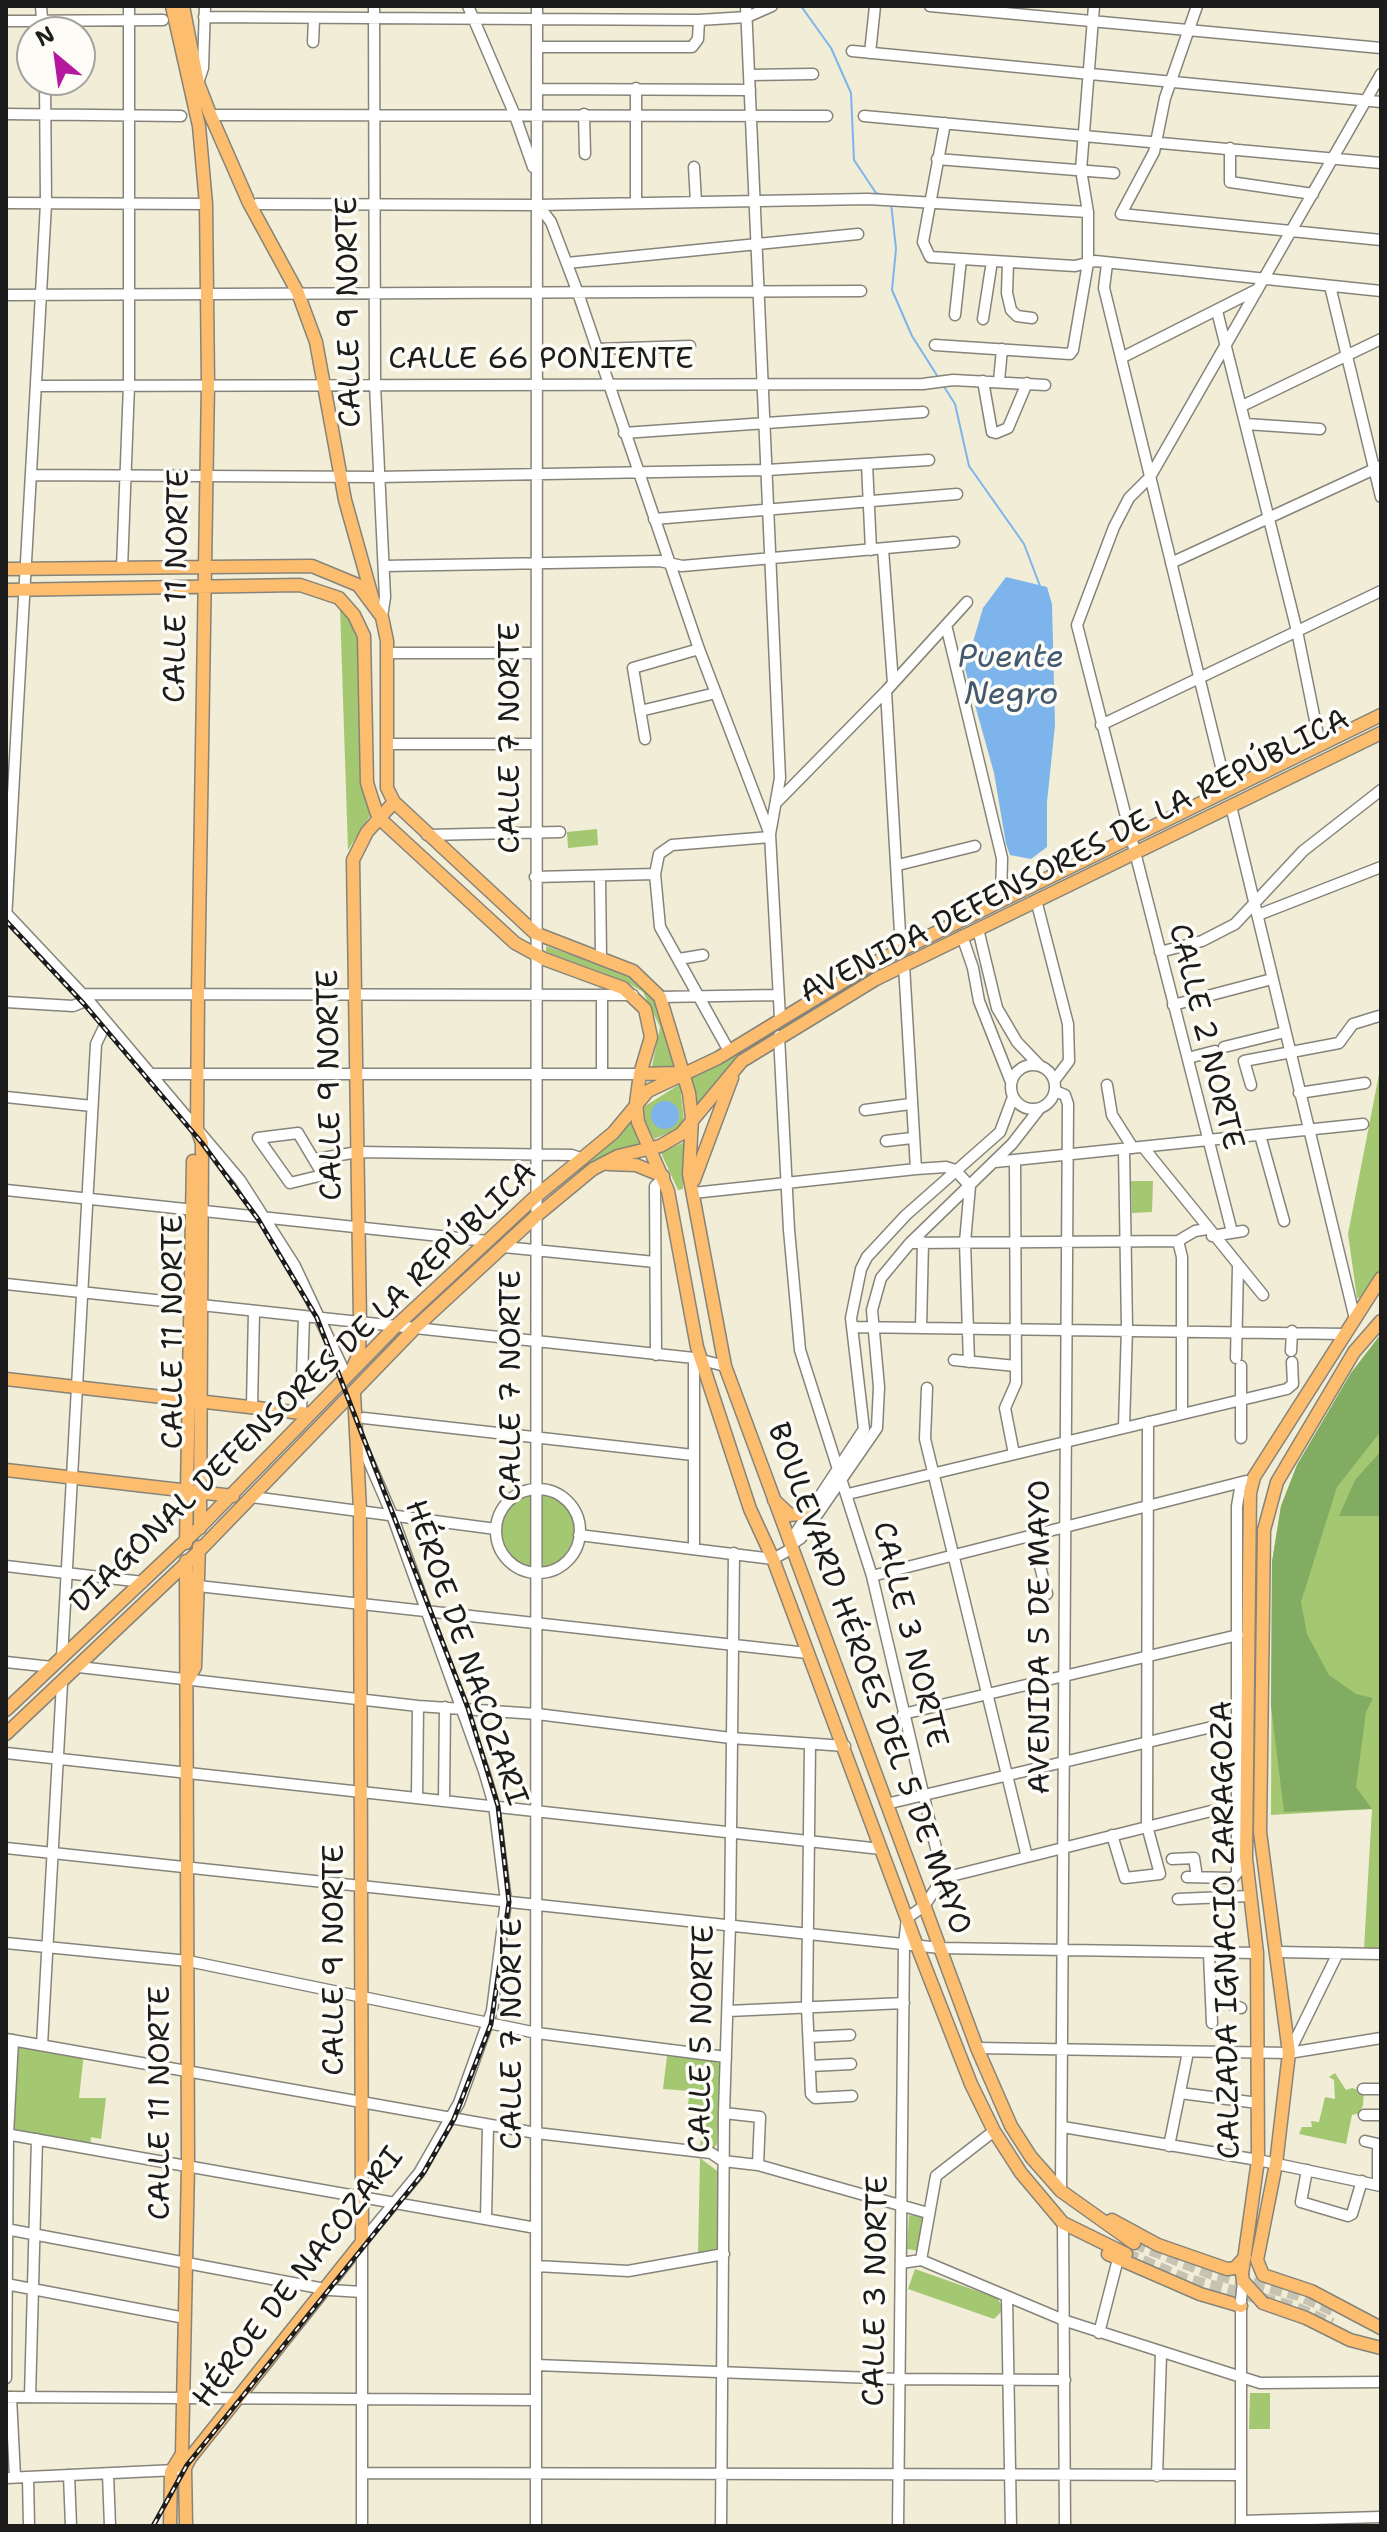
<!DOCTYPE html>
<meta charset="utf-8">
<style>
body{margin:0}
#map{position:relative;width:1387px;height:2532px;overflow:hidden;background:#f1edd7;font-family:"Shantell Sans",sans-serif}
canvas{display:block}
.frame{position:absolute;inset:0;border:8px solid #1c1c1c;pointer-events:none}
.north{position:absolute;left:16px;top:16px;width:80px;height:80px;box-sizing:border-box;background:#fdfcf7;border:2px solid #a3a29f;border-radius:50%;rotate:331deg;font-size:22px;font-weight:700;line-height:32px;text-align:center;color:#1c1c1c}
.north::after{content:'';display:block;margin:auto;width:28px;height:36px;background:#b5179e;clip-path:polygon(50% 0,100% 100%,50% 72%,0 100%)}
</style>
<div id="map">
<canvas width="1387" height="2532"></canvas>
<div class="frame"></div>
<div class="north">N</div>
</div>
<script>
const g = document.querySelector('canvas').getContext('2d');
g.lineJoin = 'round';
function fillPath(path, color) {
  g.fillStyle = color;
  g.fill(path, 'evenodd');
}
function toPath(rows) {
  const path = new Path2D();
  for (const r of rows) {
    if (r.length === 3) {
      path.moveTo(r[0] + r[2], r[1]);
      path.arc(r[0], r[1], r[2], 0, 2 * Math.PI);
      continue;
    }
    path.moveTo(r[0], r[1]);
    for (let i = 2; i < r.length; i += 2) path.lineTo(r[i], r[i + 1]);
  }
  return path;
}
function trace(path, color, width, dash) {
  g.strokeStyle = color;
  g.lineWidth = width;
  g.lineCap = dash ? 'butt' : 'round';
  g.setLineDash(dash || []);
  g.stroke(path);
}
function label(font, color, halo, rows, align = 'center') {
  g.font = font + ' "Shantell Sans",sans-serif';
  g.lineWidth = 7;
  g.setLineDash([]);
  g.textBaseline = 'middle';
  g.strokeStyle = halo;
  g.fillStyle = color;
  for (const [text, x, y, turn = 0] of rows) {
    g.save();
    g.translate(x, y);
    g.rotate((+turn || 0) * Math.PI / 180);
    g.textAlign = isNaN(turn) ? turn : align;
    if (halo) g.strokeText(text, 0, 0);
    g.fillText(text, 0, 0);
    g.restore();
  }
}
const green = toPath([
 [340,608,358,631,363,780,370,816,348,850],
 [597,829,598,845,568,848,567,832],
 [546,946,635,977,652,994,677,1072,651,1071,660,1027,643,992,625,981,546,952],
 [775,1029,777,1032,734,1061,697,1106,691,1077],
 [1381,1064,1381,1268,1364,1297,1357,1298,1348,1234],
 [680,1084,684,1121,677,1129,654,1139,642,1118,642,1108],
 [631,1121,642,1146,602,1157,578,1173,575,1170,618,1137],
 [684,1142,683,1189,678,1190,661,1153],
 [1131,1181,1153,1181,1152,1212,1132,1213],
 [1381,1334,1381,1949,1364,1949,1372,1809,1271,1815,1272,1562,1281,1506,1297,1465,1351,1373],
 [536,1529,39],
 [13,2040,84,2053,79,2098,106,2098,101,2139,91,2137,90,2149,8,2135],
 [667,2056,714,2060,722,2065,717,2144,714,2148,700,2147,703,2113,687,2110,690,2091,663,2089],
 [1335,2073,1346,2090,1352,2088,1364,2092,1363,2105,1360,2113,1352,2115,1346,2144,1299,2134,1302,2127,1312,2127,1311,2121,1319,2122,1325,2097,1335,2099,1334,2080,1329,2077],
 [700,2158,720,2173,718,2253,698,2254],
 [909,2215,923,2217,919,2251,907,2249],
 [915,2269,997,2298,1004,2309,994,2319,908,2289],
 [1250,2393,1270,2393,1270,2429,1249,2429]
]);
const forest = toPath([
 [1381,1334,1381,1431,1337,1487,1301,1602,1307,1634,1329,1675,1356,1694,1373,1698,1366,1712,1356,1787,1372,1809,1284,1812,1271,1706,1272,1562,1281,1506,1297,1465,1351,1373],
 [1381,1451,1381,1516,1339,1516,1355,1480]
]);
const water = toPath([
 [1006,577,1047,587,1052,604,1055,725,1047,802,1047,847,1031,859,1010,855,1006,844,994,773,965,669,983,608],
 [665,1115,14]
]);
const stream = toPath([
 [801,6,831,48,851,93,854,160,876,193,886,196],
 [891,203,896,249,892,290,912,336,938,377],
 [943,385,955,404,969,466,1024,544,1040,586]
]);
const majorTunnel = toPath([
 [1134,2243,1210,2273,1299,2295,1337,2312],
 [1126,2254,1185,2279,1294,2307,1332,2324]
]);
const minor = toPath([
 [41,6,43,32],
 [374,6,375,385,385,597,382,617],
 [468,6,514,113,533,167],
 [746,6,780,778,770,834,780,1018],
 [930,6,1381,48],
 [1197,6,1165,98,1154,152,1121,214,1381,240],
 [204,17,699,20,747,17,772,6],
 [6,21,163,20],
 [313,42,314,20],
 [538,47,692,47,698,39,699,20],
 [852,51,1381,102],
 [870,53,875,6],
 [750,75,813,74],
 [198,83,203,68,205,6],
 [538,89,750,90],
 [6,114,181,116],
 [584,114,585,154],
 [217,115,827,116],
 [864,116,1381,163],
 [945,123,923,242,930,257,1075,266,1095,261,1381,291],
 [1230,148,1230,182,1313,194],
 [937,159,1114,173],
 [694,167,696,202],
 [636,202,636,88],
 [6,203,206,204],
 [257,204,538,205,868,199,1088,212],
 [538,205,551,222,578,293,699,649,769,832],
 [1008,262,1007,293,1011,310,1017,316,1032,318],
 [567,263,858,234],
 [1107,264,1104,288,1227,791],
 [1330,286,1381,497],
 [6,295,861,291],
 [1217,311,1297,631,1320,745],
 [955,315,961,259],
 [983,319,992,261],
 [935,345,1070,354,1073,350,1088,263,1088,212,1081,170,1094,6],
 [597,349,690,346],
 [1121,358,1258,289],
 [983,381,992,432,996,433,1008,428,1027,383],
 [999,381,1002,349],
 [37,386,923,384,953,380,1045,385],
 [1242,406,1381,339],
 [1246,424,1320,429],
 [624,433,923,412],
 [867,464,871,550],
 [32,475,378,477,767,470,929,460],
 [654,519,957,494],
 [883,549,893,683],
 [1171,563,1381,466],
 [384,566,660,561,682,566,954,542],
 [122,568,129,385,129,6],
 [946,625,1002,858,1001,900],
 [389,653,536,653],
 [886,691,901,950],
 [640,711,716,693],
 [1101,725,1381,591],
 [645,739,633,668,699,649],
 [387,744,536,744],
 [776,803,886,691,967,602],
 [1231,806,1355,1319],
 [427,835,560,832],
 [898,865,975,846],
 [535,877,655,874],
 [600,877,601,957],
 [1036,900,1068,1024,1069,1061,1054,1081],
 [6,913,88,1000,240,1180,295,1266,347,1377],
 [1258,915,1381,867],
 [6,920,46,204,45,80],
 [978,929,997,1008,1017,1042,1039,1065],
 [962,936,973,968,979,1001,1011,1082],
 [1160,952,1202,941,1235,924,1303,851,1381,790],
 [679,959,703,955],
 [904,965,916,1169],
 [81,994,633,995],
 [602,995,602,1074],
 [660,997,778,995],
 [6,1002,73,1006,88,1000],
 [1173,1005,1272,979],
 [779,1036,789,1230,800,1350,872,1576,943,1878,924,1906,907,1918,904,1944,898,2526],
 [1224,1047,1285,1032],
 [729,1051,660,927,655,874,659,854,672,845,770,837],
 [1188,1058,1215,1051],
 [1033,1087,22],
 [151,1074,640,1074],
 [1107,1085,1112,1115,1133,1148],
 [1251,1085,1244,1061,1339,1043,1353,1024,1379,1016],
 [1055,1091,1065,1095,1068,1104,1061,2191],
 [1299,1093,1365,1083],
 [6,1097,92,1106],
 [865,1110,910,1104],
 [298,1133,323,1175,290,1183,258,1138,298,1133],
 [1260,1135,1284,1221],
 [886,1141,912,1138],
 [1143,1147,1263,1295],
 [316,1159,358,1152,572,1155,583,1159],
 [995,1162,1363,1124],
 [6,1190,487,1241],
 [693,1193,916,1169,946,1167,955,1170,970,1186,965,1242,969,1362],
 [1232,1232,1077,625,1114,527,1129,498,1150,477,1381,74],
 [1212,1236,1243,1231],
 [1178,1241,1182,1257,1182,1412],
 [1178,1241,1195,1231,1207,1229],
 [910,1243,1178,1241],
 [504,1247,655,1262],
 [6,1284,694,1358,725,1366],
 [852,1327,1346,1334],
 [921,1328,923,1242],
 [1291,1351,1292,1331],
 [656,1355,655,1186,664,1178],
 [694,1358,694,1549],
 [1236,1358,1238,1267],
 [954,1360,1016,1366],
 [1241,1366,1241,1438],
 [927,1388,925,1439,1027,1857],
 [252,1406,254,1311],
 [301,1411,304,1316],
 [364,1418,693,1455],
 [1124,1427,1127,1328,1124,1149],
 [357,1434,392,1515,484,1771,494,1805,506,1901,492,2011,459,2103,419,2173,362,2242,362,2526],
 [1014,1454,1005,1408,1016,1383,1015,1160],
 [538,1531,42],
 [848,1494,1287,1389,1293,1384,1292,1362],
 [252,1497,496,1529],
 [1032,1534,1047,1594],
 [579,1535,773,1559,791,1549,795,1534,864,1429,851,1318,861,1269,867,1257,906,1215,1000,1132,1013,1097],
 [795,1542,801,1538,877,1428,879,1387,872,1310,881,1278,910,1243,1012,1144,1040,1108],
 [6,1566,143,1582],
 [872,1576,1246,1481],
 [198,1586,807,1653],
 [62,1658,96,1044,106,1023],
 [6,1662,52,1667],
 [79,1667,418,1706,537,1714,731,1738,845,1746],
 [903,1714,1238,1635],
 [810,1744,807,2007,811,2094,815,2098,852,2096],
 [6,1753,881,1849],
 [417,1798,418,1706],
 [444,1800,445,1707],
 [886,1804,1237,1721],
 [1112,1835,1125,1878,1160,1874,1147,1826,1148,1422],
 [6,1848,940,1948,1257,1953],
 [1172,1859,1194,1858,1197,1877],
 [1187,1877,1233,1878,1237,1873,1237,1506,1241,1483],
 [943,1878,1235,1805],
 [1178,1899,1249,1896],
 [6,1943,188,1961,537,2033,726,2057],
 [1278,1952,1381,1954],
 [1209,1954,1212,2023],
 [1213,1997,1241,2008],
 [728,2011,904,2003],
 [809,2037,850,2035],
 [6,2039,536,2133,711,2153,723,2161,758,2165,928,2213],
 [42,2045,62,1683],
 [977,2048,1289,2053,1381,2038],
 [1289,2053,1338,1953],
 [810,2066,851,2064],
 [1363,2089,1381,2089],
 [1180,2093,1258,2103],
 [724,2113,760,2117,758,2165],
 [1364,2115,1381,2115],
 [1063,2127,1258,2160,1381,2186],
 [6,2134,536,2228],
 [1365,2141,1378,2144,1378,2185],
 [1169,2146,1188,2052],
 [1307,2170,1301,2202,1348,2216,1352,2214,1362,2181],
 [486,2219,488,2125],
 [1063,2223,1065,2526],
 [6,2229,330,2290,362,2292],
 [921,2260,936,2176,994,2131],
 [901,2263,921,2260,1066,2321,1260,2383,1381,2382],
 [536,2266,628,2271,724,2254],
 [6,2284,185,2318],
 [1007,2298,1011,2526],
 [1241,2300,1241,2526],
 [1099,2333,1118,2259],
 [536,2365,899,2379,1065,2380],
 [6,2378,8,2135,13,2040],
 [6,2397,536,2400],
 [11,2397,15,2477],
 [30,2397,37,2139],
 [362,2473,1241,2475],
 [108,2474,110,2526],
 [69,2475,71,2526],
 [1157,2476,1161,2354],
 [28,2477,29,2526],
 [6,2478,176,2470],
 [1241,2521,1381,2517],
 [536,2526,537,6],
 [721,2526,724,2113,730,1924,734,1553]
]);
const major = toPath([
 [172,6,199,126,206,204,208,384,198,993,197,1129,202,1143,200,1528],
 [183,6,198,83,210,114,249,203,298,293,316,342,345,500,373,600],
 [6,569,312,566,358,585,382,617,387,641,387,788,394,802,535,933,633,971,660,997,689,1093,692,1119,689,1174,725,1366,977,2048,1011,2126,1031,2157,1061,2191,1134,2243],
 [6,590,300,585,339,598,354,615,364,636,367,783,378,817,515,943,544,959,623,988,645,1009,651,1037,640,1074,636,1103,638,1122,668,1191,697,1347,750,1509,773,1559,917,1946,971,2084,994,2131,1021,2173,1063,2223,1126,2254],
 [640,1074,677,1073],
 [608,1164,636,1165,663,1176],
 [694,1180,732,1078],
 [1381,1321,1354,1352,1277,1482,1264,1530,1260,1832,1289,2053,1276,2164,1257,2260,1263,2275,1311,2291,1381,2328],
 [353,1367,359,1354,360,1322,353,860,367,832,394,802],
 [6,1379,310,1414],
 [6,1470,233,1496],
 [774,1500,790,1515,808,1513],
 [186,1543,193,1161],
 [189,1678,195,1667,199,1547],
 [6,1710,200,1527,396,1326,534,1198,613,1133,648,1091,718,1058,872,964,1381,715],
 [6,1734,199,1551,416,1327,535,1217,593,1169,618,1156,660,1146,681,1134,742,1061,876,979,1381,733],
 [1112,2220,1158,2245,1227,2269,1235,2268,1245,2257],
 [1108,2254,1200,2294,1241,2306],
 [1242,2274,1258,2160,1257,1953,1246,1858,1250,1493,1254,1477,1381,1278],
 [1263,2303,1306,2318,1350,2340,1381,2348],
 [170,2526,171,2472,182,2454,188,2166,186,1561],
 [186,2526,185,2468,190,2458,362,2242,360,1510,354,1393]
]);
const rail = toPath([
 [6,921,84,1004,202,1143,258,1219,317,1318,468,1708,498,1806,509,1902,491,2024,454,2119,424,2172,187,2465,153,2526]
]);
const minorBridge = toPath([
 [1241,2300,1243,2281]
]);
const majorBridge = toPath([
 [1242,2274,1243,2281,1263,2303]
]);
const streetNames = [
 ["CALLE 9 NORTE",350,312,-91],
 ["CALLE 66 PONIENTE",541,360],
 ["CALLE 11 NORTE",178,586,-89],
 ["CALLE 7 NORTE",511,738,-90],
 ["AVENIDA DEFENSORES DE LA REPÚBLICA",1075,857,-27],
 ["CALLE 2 NORTE",1205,1037,76],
 ["CALLE 9 NORTE",331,1085,-91],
 ["CALLE 11 NORTE",174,1332,-90],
 ["CALLE 7 NORTE",512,1386,-90],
 ["DIAGONAL DEFENSORES DE LA REPÚBLICA",304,1388,-44],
 ["CALLE 3 NORTE",909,1635,76],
 ["AVENIDA 5 DE MAYO",1041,1637,-90],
 ["HÉROE DE NACOZARI",465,1653,71],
 ["BOULEVARD HÉROES DEL 5 DE MAYO",868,1679,70],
 ["CALZADA IGNACIO ZARAGOZA",1227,1930,-91],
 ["CALLE 9 NORTE",335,1960,-90],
 ["CALLE 7 NORTE",513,2034,-90],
 ["CALLE 5 NORTE",703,2039,-89],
 ["CALLE 11 NORTE",161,2103,-90],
 ["HÉROE DE NACOZARI",299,2278,-52],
 ["CALLE 3 NORTE",877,2291,-89]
];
const waterNames = [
 ["Puente",1011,659],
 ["Negro",1011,696]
];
fillPath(green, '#a4c771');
fillPath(forest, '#83ac63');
fillPath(water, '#7db4ec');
trace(stream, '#7db4ec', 2);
trace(majorTunnel, '#c6c3b2', 12, [12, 6]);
trace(minor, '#86847a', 13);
trace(major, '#86847a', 15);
trace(minor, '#fff', 10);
trace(major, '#fcbd6f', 12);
trace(rail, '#1c1c1c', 5);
trace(rail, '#fdfcf7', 2, [6]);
trace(minorBridge, '#86847a', 13, []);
trace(majorBridge, '#86847a', 15, []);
trace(minorBridge, '#fff', 10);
trace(majorBridge, '#fcbd6f', 12);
label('30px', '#1c1c1c', '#fdfcf7', streetNames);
label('italic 32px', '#43596f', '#fdfcf7', waterNames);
</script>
